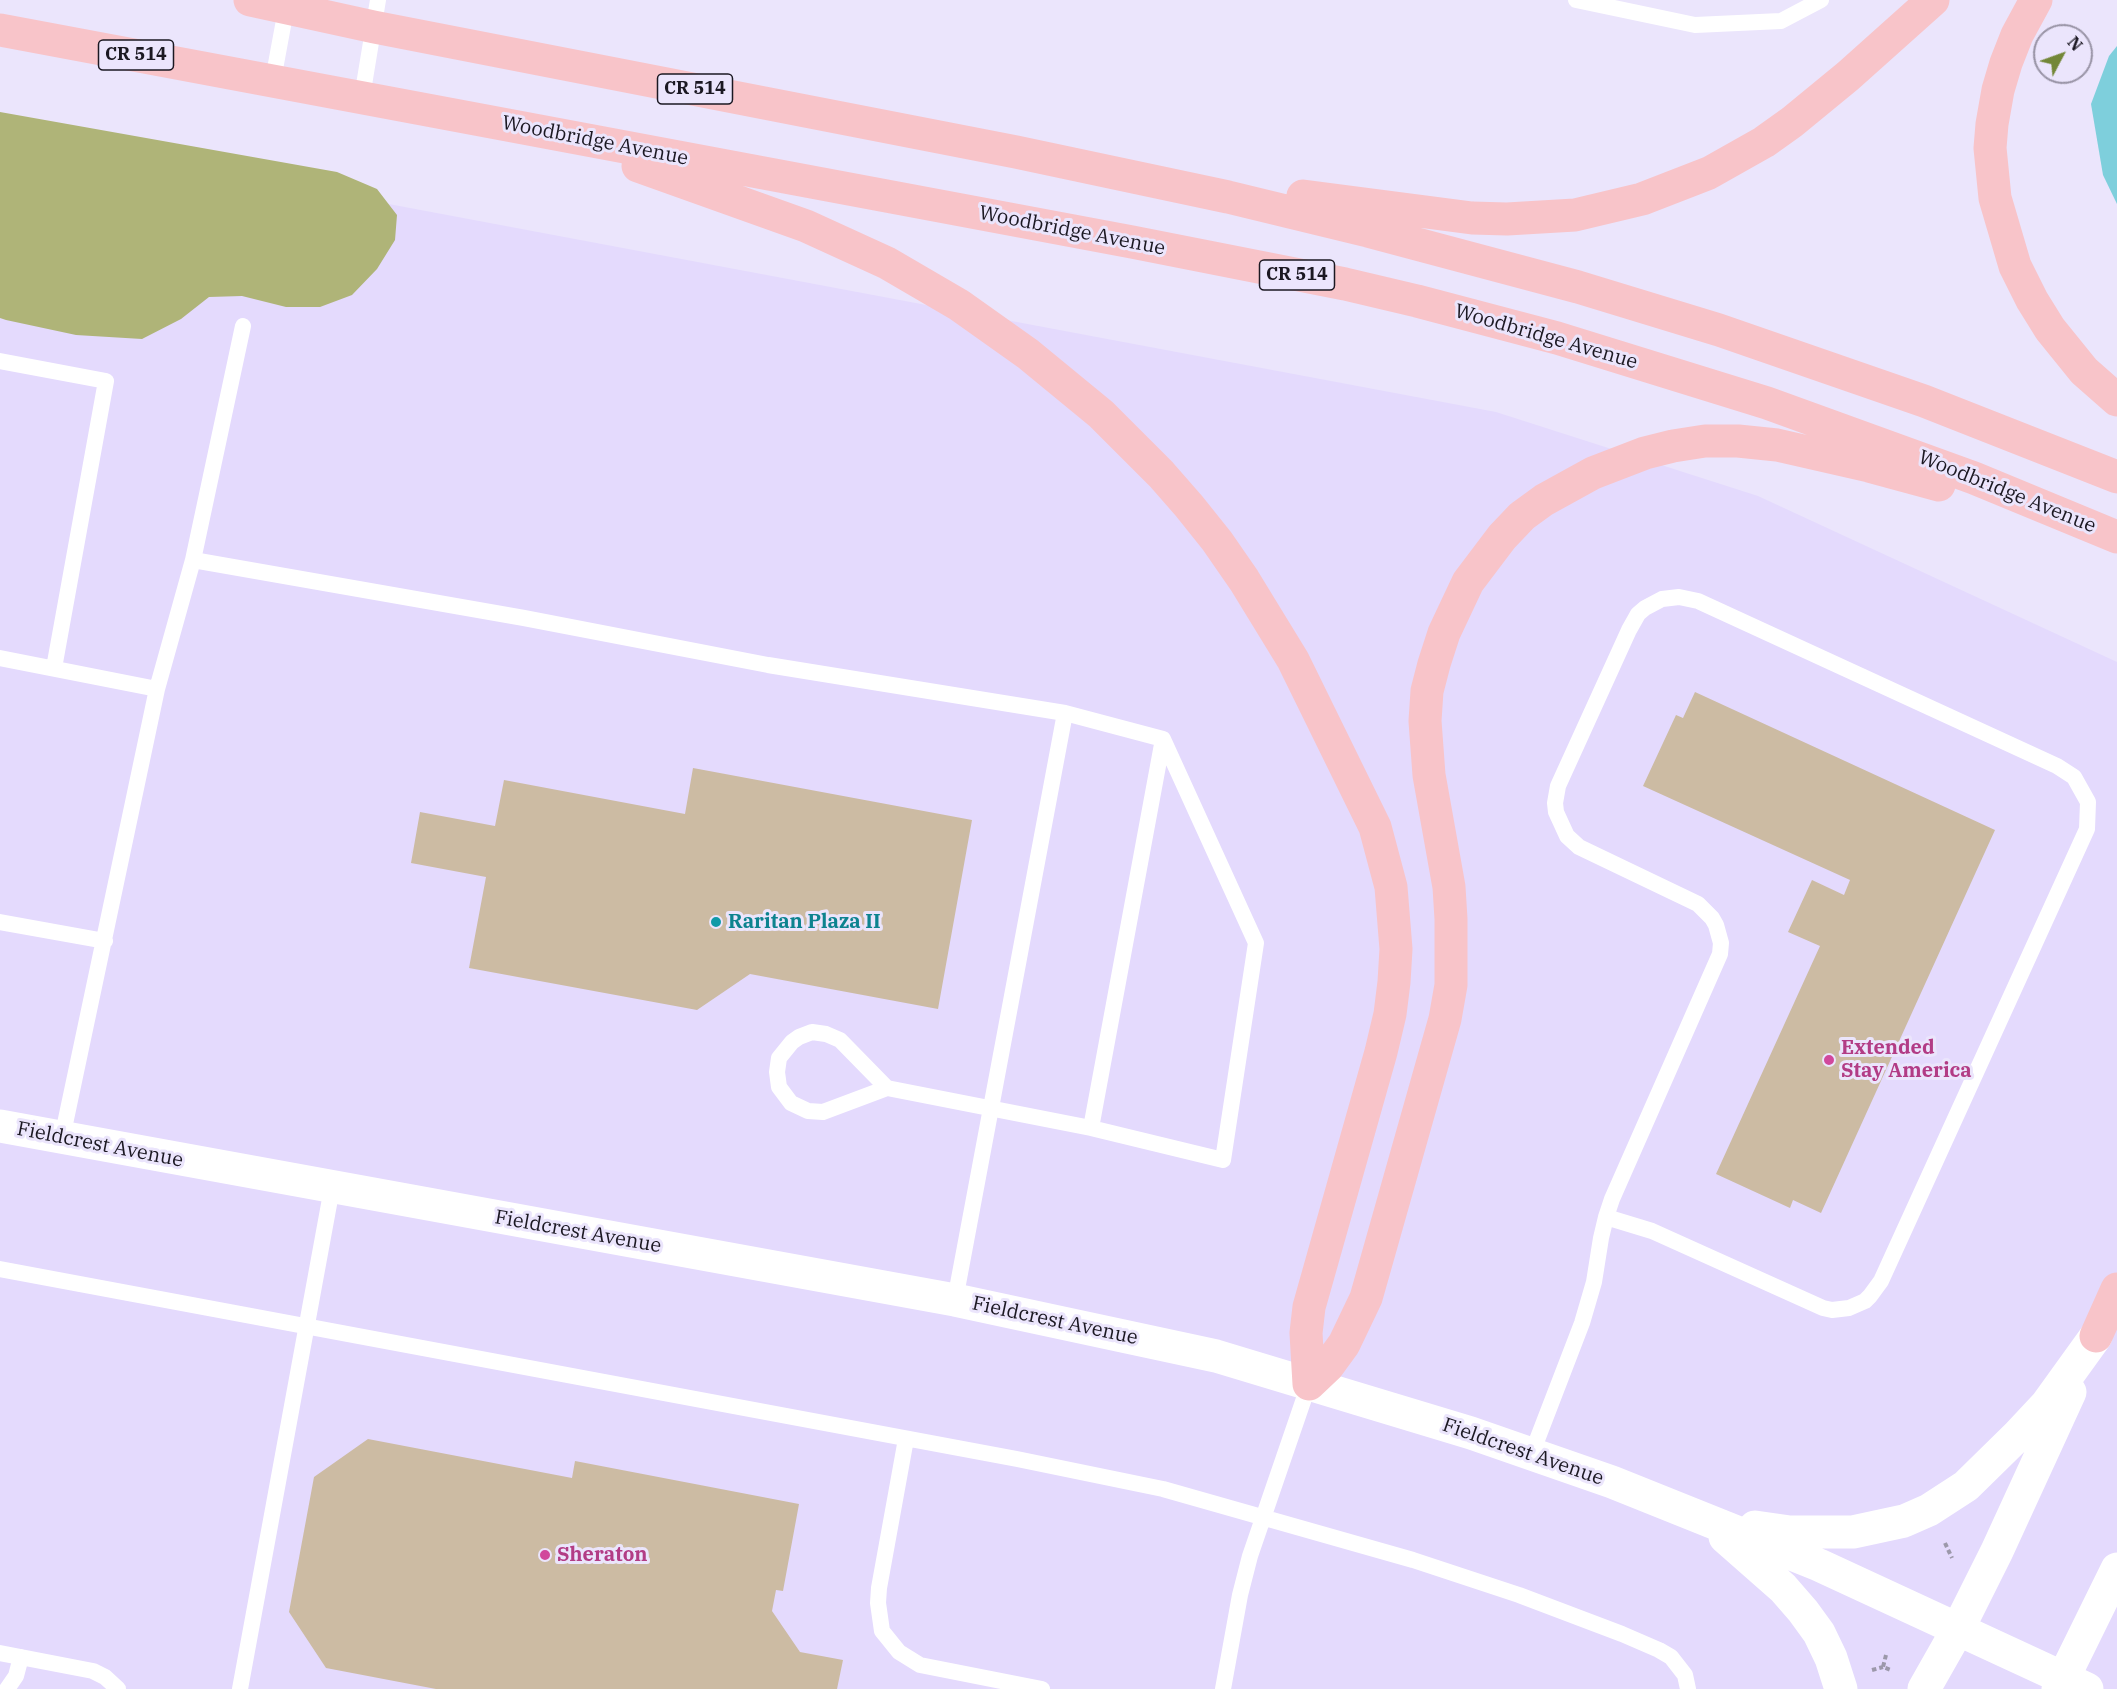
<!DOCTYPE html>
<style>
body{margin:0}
#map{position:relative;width:2117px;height:1689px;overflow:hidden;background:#ebe5fc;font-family:"IBM Plex Serif",serif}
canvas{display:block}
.north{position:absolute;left:2033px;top:24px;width:60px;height:60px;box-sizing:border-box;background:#ebe5fc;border:2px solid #9893a5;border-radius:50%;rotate:49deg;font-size:16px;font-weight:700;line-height:24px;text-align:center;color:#1b1822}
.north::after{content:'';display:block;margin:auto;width:21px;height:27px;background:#738738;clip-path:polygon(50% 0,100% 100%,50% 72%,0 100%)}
</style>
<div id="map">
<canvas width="2117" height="1689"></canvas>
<div class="north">N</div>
</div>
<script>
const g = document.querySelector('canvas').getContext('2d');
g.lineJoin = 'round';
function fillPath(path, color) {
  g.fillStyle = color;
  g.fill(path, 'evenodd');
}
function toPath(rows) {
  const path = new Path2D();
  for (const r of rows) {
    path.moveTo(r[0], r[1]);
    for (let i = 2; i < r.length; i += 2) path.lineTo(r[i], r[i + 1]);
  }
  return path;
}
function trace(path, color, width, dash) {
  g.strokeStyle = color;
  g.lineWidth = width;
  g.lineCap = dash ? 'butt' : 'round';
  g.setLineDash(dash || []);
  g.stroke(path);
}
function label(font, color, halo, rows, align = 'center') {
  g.font = font + ' "IBM Plex Serif",serif';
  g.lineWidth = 6;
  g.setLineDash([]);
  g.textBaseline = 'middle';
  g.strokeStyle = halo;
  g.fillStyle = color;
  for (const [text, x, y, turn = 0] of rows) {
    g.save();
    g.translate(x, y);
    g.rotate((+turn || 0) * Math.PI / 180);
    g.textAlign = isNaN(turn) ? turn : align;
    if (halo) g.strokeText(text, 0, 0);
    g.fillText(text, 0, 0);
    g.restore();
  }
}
const built = toPath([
 [0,131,1496,412,1758,496,2117,662,2117,1689,0,1689]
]);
const forest = toPath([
 [0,112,337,172,377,189,397,215,395,240,377,269,352,295,320,307,286,307,242,296,209,297,181,319,142,339,76,335,6,320,0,318]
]);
const water = toPath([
 [2117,46,2117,204,2103,175,2091,104,2109,56]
]);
const building = toPath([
 [1695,692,1995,830,1821,1213,1793,1200,1790,1208,1716,1174,1820,946,1788,932,1812,880,1844,895,1850,880,1643,786,1676,715,1683,718],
 [693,768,972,820,938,1009,750,974,697,1010,469,968,486,877,411,863,420,812,495,826,504,780,685,814],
 [368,1439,572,1478,575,1461,799,1504,783,1591,776,1590,772,1611,800,1652,843,1660,837,1689,436,1689,326,1668,289,1612,314,1477]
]);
const path = toPath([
 [1945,1543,1952,1558],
 [1886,1655,1883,1667,1891,1670],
 [1872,1670,1883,1667]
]);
const lane = toPath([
 [1576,0,1695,25,1781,21,1821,0],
 [273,80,287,4],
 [362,97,378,0],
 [0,361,106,381,54,668],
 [193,560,524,618,768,665,1065,713,1163,739],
 [0,658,157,689],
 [0,922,105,941],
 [812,1032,826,1034,840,1040,887,1088,823,1112,808,1111,791,1103,779,1087,777,1072,779,1058,792,1042,799,1037,812,1032],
 [887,1088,1091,1128,1223,1160,1256,943,1163,739],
 [1091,1128,1163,739],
 [62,1138,157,689,193,560,243,326],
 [0,1269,1017,1459,1163,1489,1413,1560,1519,1595,1622,1634,1659,1650,1671,1657,1685,1675,1688,1689],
 [955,1300,1065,713],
 [906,1439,879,1588,878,1603,882,1631,899,1652,920,1665,1042,1689],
 [1532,1453,1582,1323,1594,1282,1601,1238,1606,1217,1612,1199,1720,954,1721,943,1716,925,1712,918,1698,904,1579,847,1567,836,1556,812,1555,803,1558,786,1629,630,1638,614,1645,608,1662,599,1679,597,1698,601,2057,766,2074,777,2088,802,2087,829,1881,1281,1870,1296,1865,1301,1849,1308,1832,1310,1823,1308,1652,1231,1606,1217],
 [0,1653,93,1671,105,1677,118,1689],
 [7,1689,16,1676,21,1657],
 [240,1689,332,1188],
 [1223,1689,1240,1595,1250,1556,1309,1384]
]);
const secondary = toPath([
 [0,1126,955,1300,1216,1356,1471,1433,1612,1482,1819,1565,2087,1689],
 [1755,1527,1790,1532,1853,1532,1904,1521,1929,1510,1966,1486,2018,1435,2047,1404,2096,1336],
 [1725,1537,1783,1588,1803,1611,1819,1633,1831,1658,1841,1689],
 [1924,1689,1958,1629,1997,1551,2070,1392],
 [2058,1689,2117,1569]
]);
const primary = toPath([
 [250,0,374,27,1016,152,1228,197,1368,231,1578,287,1719,330,1924,401,2117,477],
 [2036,0,2017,35,2006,63,1998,90,1992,124,1990,148,1995,198,2015,266,2032,300,2050,329,2084,371,2117,400],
 [0,30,1132,242,1345,284,1417,301,1557,338,1767,403,1974,478,2117,537],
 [638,166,806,226,887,263,959,305,1028,354,1101,414,1161,474,1189,506,1217,541,1244,580,1293,660,1375,827,1391,887,1396,949,1394,982,1390,1014,1381,1052,1309,1307,1306,1333,1309,1384],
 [1303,196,1426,212,1472,218,1507,219,1575,215,1642,199,1709,173,1764,142,1792,122,1848,76,1933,0],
 [2096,1336,2117,1289],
 [1309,1384,1328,1366,1344,1344,1366,1298,1445,1019,1451,985,1451,919,1449,887,1429,775,1425,721,1427,691,1434,664,1444,633,1468,582,1502,537,1522,516,1544,500,1593,473,1645,453,1673,446,1705,441,1738,441,1777,445,1869,466,1939,485]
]);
const markers = [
 [716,922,6,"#0f9aa8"],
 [1829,1060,6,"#d1479c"],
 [545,1555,6,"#d1479c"]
];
const shields = [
 [136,55,75],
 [695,89,75],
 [1297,275,75]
];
const shieldNames = [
 ["CR 514",136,55],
 ["CR 514",695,89],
 ["CR 514",1297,275]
];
const streetNames = [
 ["Woodbridge Avenue",595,141,11],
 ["Woodbridge Avenue",1072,231,11],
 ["Woodbridge Avenue",1546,337,16],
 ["Woodbridge Avenue",2007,492,22],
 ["Fieldcrest Avenue",100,1145,11],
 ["Fieldcrest Avenue",578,1232,10],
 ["Fieldcrest Avenue",1055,1321,12],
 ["Fieldcrest Avenue",1523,1452,19]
];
const cultureNames = [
 ["Raritan Plaza II",728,922]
];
const hotelNames = [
 ["Extended",1841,1048],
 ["Stay America",1841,1071],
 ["Sheraton",557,1555]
];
fillPath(built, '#e4dafd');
fillPath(forest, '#afb478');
fillPath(water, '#7ecfdc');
fillPath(building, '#ccbba3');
trace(path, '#9c98aa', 4, [4.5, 3]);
trace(lane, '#fff', 16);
trace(secondary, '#fff', 33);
trace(primary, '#f8c4c9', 33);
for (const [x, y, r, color] of markers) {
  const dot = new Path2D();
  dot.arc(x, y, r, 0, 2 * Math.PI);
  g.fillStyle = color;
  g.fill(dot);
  trace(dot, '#ebe5fc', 2);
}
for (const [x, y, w] of shields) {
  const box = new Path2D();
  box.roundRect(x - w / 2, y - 15, w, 30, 4.5);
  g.fillStyle = '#ebe5fc';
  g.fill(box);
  trace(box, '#1b1822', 1.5);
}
label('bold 18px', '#1b1822', null, shieldNames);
label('20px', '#1b1822', '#ebe5fc', streetNames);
label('bold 20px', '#0d838f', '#ebe5fc', cultureNames, 'left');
label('bold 20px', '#b23c85', '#ebe5fc', hotelNames, 'left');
</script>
